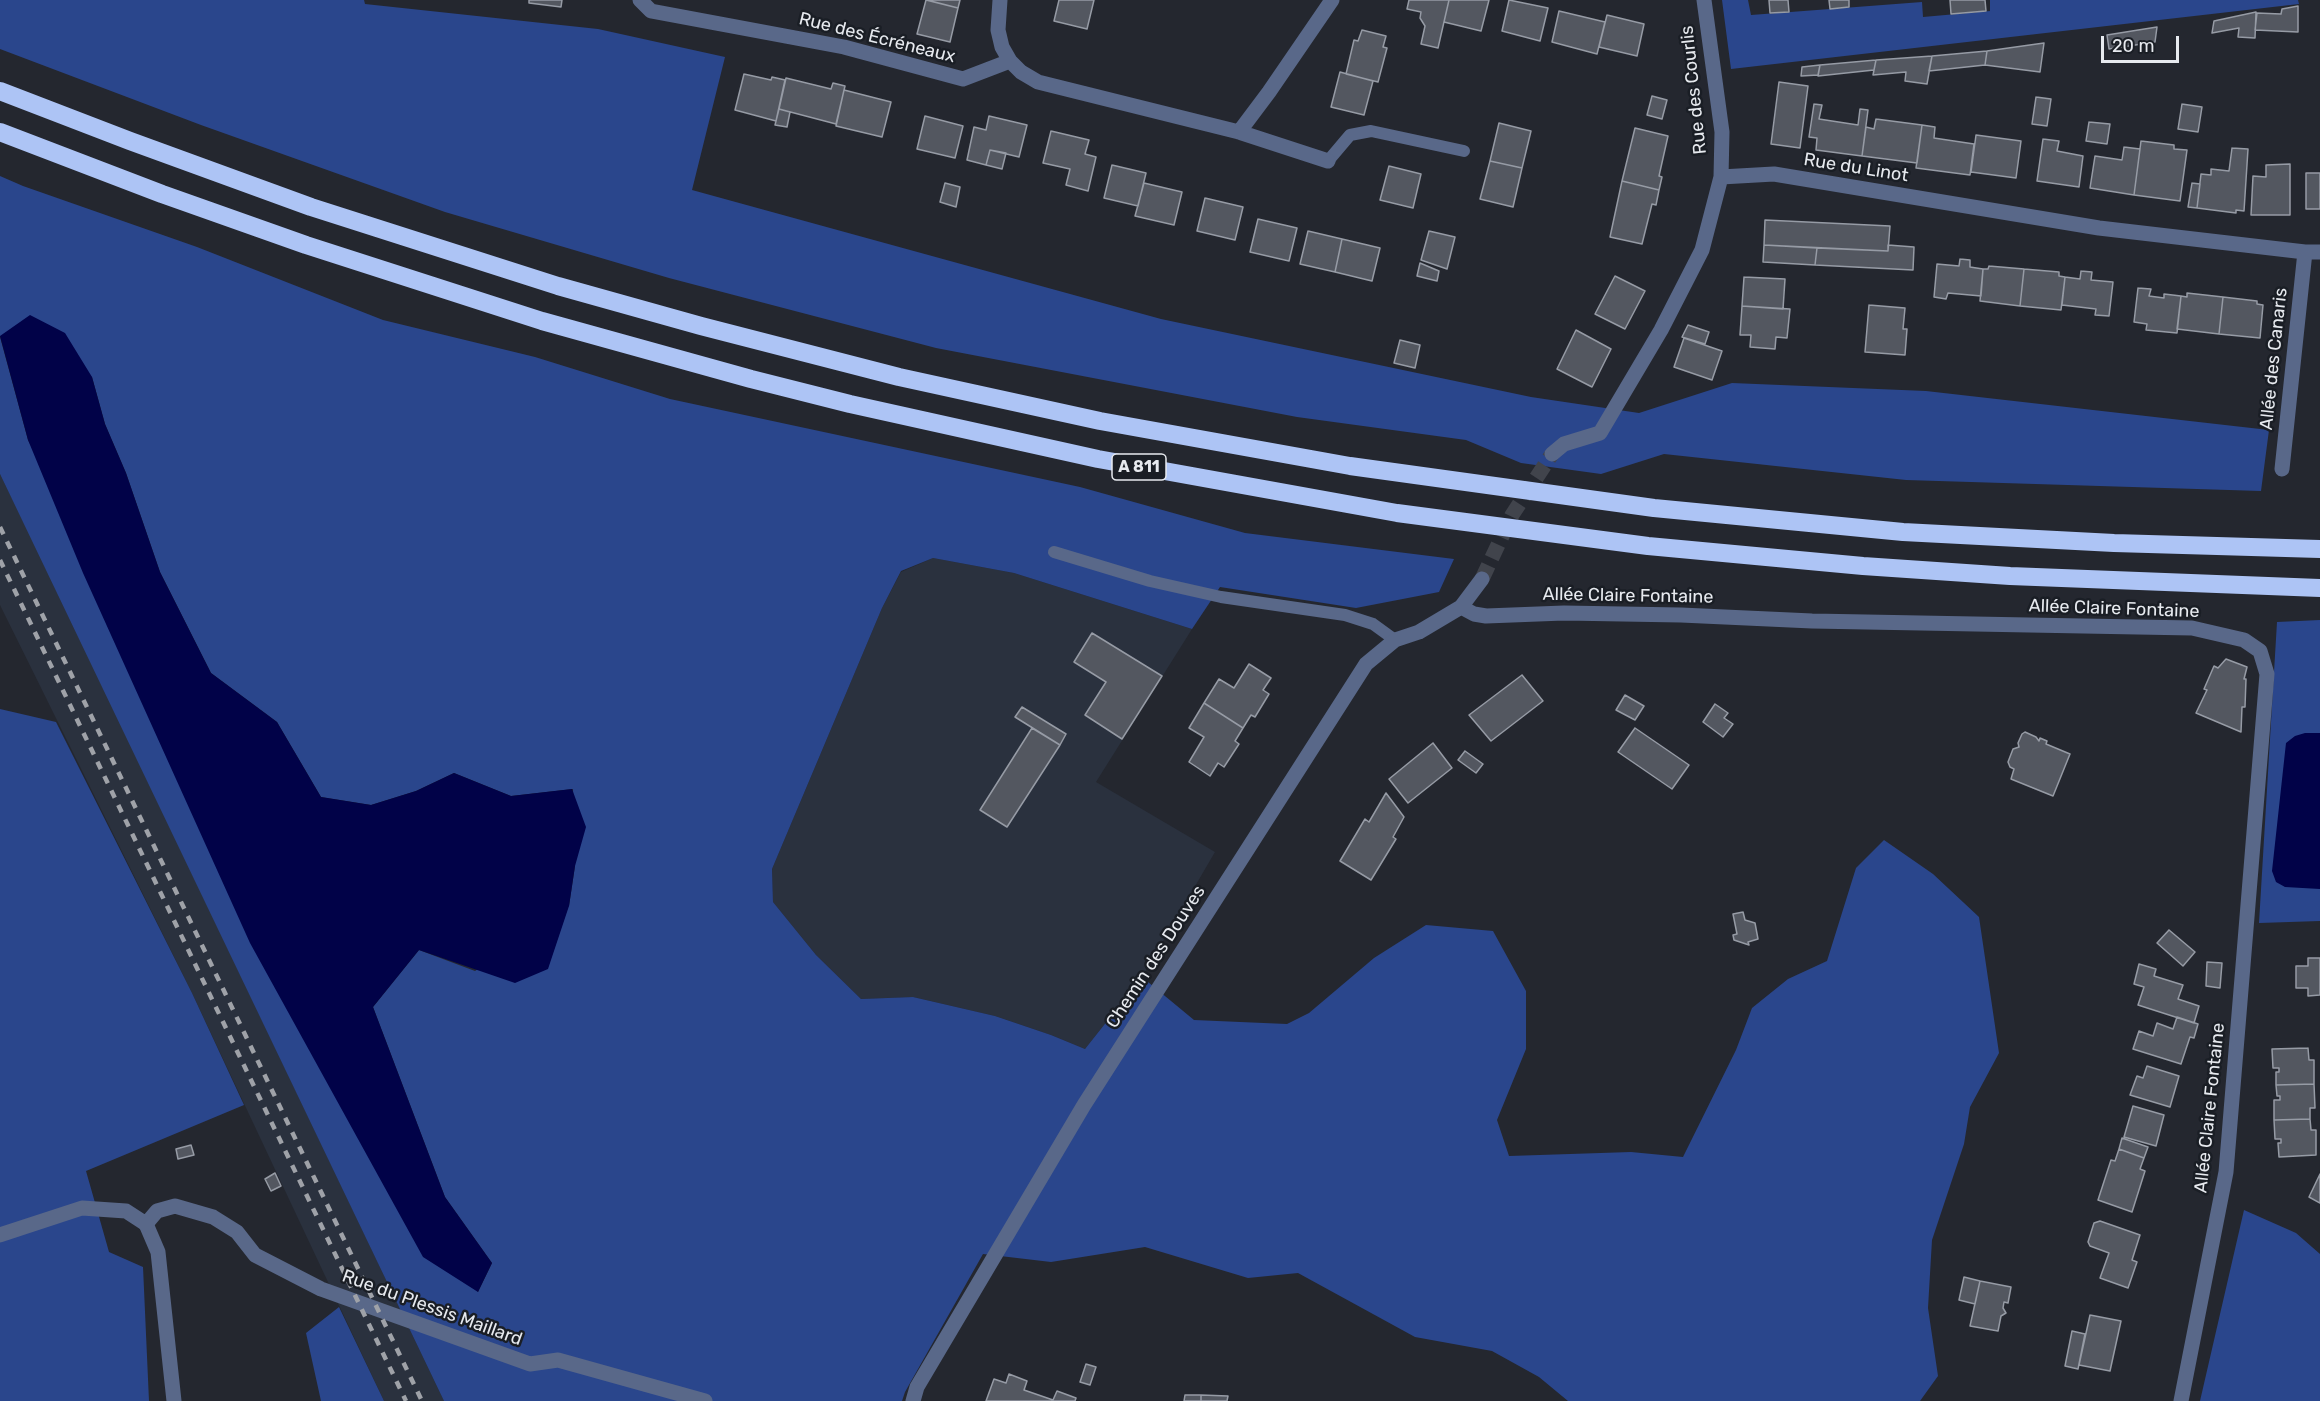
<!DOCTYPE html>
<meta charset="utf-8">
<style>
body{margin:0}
#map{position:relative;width:2320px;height:1401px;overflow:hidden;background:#24272f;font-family:Rubik,sans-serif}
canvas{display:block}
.scale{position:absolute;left:2101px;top:36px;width:78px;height:27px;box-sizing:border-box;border:3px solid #e7eaef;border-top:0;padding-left:8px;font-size:18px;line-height:21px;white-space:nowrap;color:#e7eaef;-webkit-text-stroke:4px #1a1e25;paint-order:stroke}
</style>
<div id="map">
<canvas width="2320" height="1401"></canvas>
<div class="scale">20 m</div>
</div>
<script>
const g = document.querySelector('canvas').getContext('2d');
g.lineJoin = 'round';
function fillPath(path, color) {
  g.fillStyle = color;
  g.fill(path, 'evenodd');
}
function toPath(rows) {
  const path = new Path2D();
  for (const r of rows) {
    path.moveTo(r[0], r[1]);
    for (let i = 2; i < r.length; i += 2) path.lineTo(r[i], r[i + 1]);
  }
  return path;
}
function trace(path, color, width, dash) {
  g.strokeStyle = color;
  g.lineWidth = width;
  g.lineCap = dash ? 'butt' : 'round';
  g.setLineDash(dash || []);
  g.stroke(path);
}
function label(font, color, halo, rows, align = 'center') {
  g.font = font + ' Rubik,sans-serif';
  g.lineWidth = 5;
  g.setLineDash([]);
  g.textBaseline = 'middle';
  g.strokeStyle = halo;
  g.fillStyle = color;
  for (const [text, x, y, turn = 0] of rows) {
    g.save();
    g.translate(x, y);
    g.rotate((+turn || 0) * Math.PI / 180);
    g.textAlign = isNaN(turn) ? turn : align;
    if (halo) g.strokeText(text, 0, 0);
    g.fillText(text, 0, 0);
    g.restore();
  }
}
const built = toPath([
 [0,474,42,559,444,1401,384,1401,192,993,0,605],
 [933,558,1014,573,1192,629,1096,782,1215,852,1142,977,1085,1049,1051,1035,995,1016,913,997,861,999,816,955,773,902,772,869,882,608,901,572]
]);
const green = toPath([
 [0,0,364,0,365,4,598,29,725,57,692,190,1161,319,1531,397,1639,413,1732,383,1926,391,2269,430,2261,491,1906,480,1664,454,1601,474,1521,463,1466,440,1297,417,936,348,669,278,445,212,201,125,0,49],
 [1722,0,1748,0,1751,15,1922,2,1923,17,1990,11,1990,0,2298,0,2299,4,1731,69],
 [0,176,23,186,197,247,383,320,535,357,670,399,1080,487,1245,533,1454,559,1439,592,1356,608,1220,587,1192,629,1014,573,933,558,901,571,882,608,772,869,773,902,816,955,861,999,913,997,995,1016,1051,1035,1085,1049,1142,977,1194,1020,1287,1024,1309,1013,1374,958,1426,925,1493,931,1526,991,1526,1049,1497,1120,1509,1156,1631,1152,1683,1157,1736,1050,1752,1008,1788,979,1827,961,1856,868,1884,840,1933,874,1979,917,1999,1053,1970,1107,1964,1144,1932,1240,1928,1308,1938,1376,1920,1401,1568,1401,1539,1377,1492,1351,1415,1337,1298,1273,1248,1278,1145,1247,1051,1262,983,1254,905,1392,902,1401,444,1401,0,474,0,337,28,440,478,1292,492,1263,445,1197,373,1007,419,950,475,971,569,906,575,866,573,789,511,796,454,773,416,791,371,805,321,797,277,722,211,673,160,572,126,473,105,424,92,377,0,336],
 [2320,620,2320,921,2259,923,2277,622],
 [0,709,56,722,192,993,244,1105,86,1171,109,1252,143,1267,149,1401,0,1401],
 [2244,1210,2296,1233,2320,1254,2320,1401,2200,1401],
 [339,1307,384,1401,321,1401,306,1333]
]);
const water = toPath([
 [30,315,65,333,92,377,105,424,126,473,160,572,211,673,277,722,321,797,371,805,416,791,454,773,511,796,572,789,586,827,575,866,569,906,548,969,515,983,419,950,373,1007,445,1197,492,1263,478,1292,423,1257,250,943,83,573,28,440,0,336],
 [2305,733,2320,733,2320,889,2285,887,2276,882,2272,871,2286,743,2295,736]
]);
const building = toPath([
 [529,0,562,0,561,7,529,3,529,0],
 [926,0,958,8,950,42,917,34,926,0],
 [927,0,960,0,958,8,927,0],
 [1059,0,1094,0,1087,29,1054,21,1059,0],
 [1409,0,1449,0,1438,48,1421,44,1425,26,1420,18,1421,12,1407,9,1409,0],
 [1449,0,1489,0,1481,31,1444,22,1449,0],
 [1509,0,1548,8,1540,41,1502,31,1509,0],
 [1769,0,1788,0,1789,12,1770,13,1769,0],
 [1829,0,1849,0,1849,7,1830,9,1829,0],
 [1950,0,1985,0,1986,11,1951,14,1950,0],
 [2298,6,2298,32,2255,30,2257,13,2281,14,2282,9,2298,6],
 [1559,11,1605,22,1597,54,1552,42,1559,11],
 [2256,12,2255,38,2238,37,2239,28,2212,33,2214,21,2256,12],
 [1607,15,1644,24,1637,56,1599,47,1607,15],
 [2157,27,2155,42,2109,49,2107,35,2157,27],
 [1362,30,1386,36,1383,47,1387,48,1378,82,1346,74,1354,40,1358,41,1362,30],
 [2044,43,2040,72,1985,65,1987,51,2044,43],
 [1987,51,1985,65,1929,71,1932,56,1987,51],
 [1932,56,1927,84,1905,81,1906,72,1873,75,1876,60,1932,56],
 [1876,60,1874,70,1818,76,1820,65,1876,60],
 [1820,65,1818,75,1801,76,1802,67,1820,65],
 [1340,72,1373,81,1364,115,1331,107,1340,72],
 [744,74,771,80,772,77,785,80,776,121,735,110,744,74],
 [786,78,831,89,833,83,845,86,836,124,779,109,786,78],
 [1779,82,1808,86,1800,148,1771,144,1779,82],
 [844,90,891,102,882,137,836,126,844,90],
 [1652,96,1667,100,1662,119,1647,115,1652,96],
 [2036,97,2051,99,2047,126,2032,124,2036,97],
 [1814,104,1822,105,1819,119,1858,125,1860,109,1868,110,1862,156,1816,150,1817,138,1809,137,1814,104],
 [2182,104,2202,107,2198,132,2178,129,2182,104],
 [779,109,790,112,787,127,775,125,779,109],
 [925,116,963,126,955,158,917,149,925,116],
 [989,116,1027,125,1019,157,990,150,986,165,967,160,974,127,986,130,989,116],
 [1876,119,1922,125,1917,163,1862,156,1866,127,1874,129,1876,119],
 [2089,122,2110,124,2107,144,2086,141,2089,122],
 [1499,123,1531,131,1522,168,1490,161,1499,123],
 [1922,125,1935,127,1934,138,1974,144,1970,175,1916,168,1922,125],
 [1635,128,1668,136,1659,176,1662,177,1659,190,1622,181,1635,128],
 [1051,131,1089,140,1085,154,1096,157,1088,191,1066,185,1070,169,1043,163,1051,131],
 [1976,135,2021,141,2016,178,1971,172,1976,135],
 [2043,139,2059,141,2057,151,2083,156,2079,187,2037,181,2043,139],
 [2141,141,2174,145,2174,149,2187,150,2180,201,2134,195,2141,141],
 [2124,147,2140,149,2134,195,2090,188,2095,156,2122,160,2124,147],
 [2232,148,2248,149,2244,211,2236,210,2236,213,2197,208,2201,174,2211,175,2211,169,2229,171,2232,148],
 [990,150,1006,153,1002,169,986,165,990,150],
 [1490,161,1522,168,1513,207,1480,199,1490,161],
 [2290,164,2290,215,2251,215,2253,176,2266,177,2266,165,2290,164],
 [1112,165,1146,173,1138,206,1104,198,1112,165],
 [1389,166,1421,174,1413,208,1380,200,1389,166],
 [2306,173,2320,173,2320,209,2306,209,2306,173],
 [1622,181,1659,190,1656,205,1652,204,1642,244,1610,237,1622,181],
 [945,183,960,187,956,207,940,202,945,183],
 [1144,183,1182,192,1174,225,1135,216,1144,183],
 [2192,183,2200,184,2197,208,2188,207,2192,183],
 [1205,198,1243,207,1235,240,1197,231,1205,198],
 [1258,219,1297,228,1289,261,1250,252,1258,219],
 [1765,220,1890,226,1888,251,1764,245,1765,220],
 [1308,231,1342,239,1335,272,1300,264,1308,231],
 [1429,231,1455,237,1447,269,1421,260,1429,231],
 [1342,239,1380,248,1372,281,1335,272,1342,239],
 [1764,245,1817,248,1815,265,1763,262,1764,245],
 [1888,245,1914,247,1913,270,1815,265,1817,248,1888,251,1888,245],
 [1960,259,1970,260,1970,267,1983,269,1981,296,1948,293,1946,299,1934,297,1937,264,1959,266,1960,259],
 [1420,263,1439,271,1437,281,1417,276,1420,263],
 [1989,266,2024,269,2020,306,1980,301,1983,269,1988,269,1989,266],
 [2024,269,2059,272,2059,276,2065,277,2061,310,2020,306,2024,269],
 [2081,271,2092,272,2091,280,2113,282,2109,316,2095,315,2096,309,2062,305,2065,277,2080,279,2081,271],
 [1615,276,1645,291,1625,329,1595,314,1615,276],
 [1744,277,1785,279,1783,309,1742,306,1744,277],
 [2138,288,2151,289,2149,296,2164,298,2164,294,2181,296,2177,333,2146,330,2147,324,2134,322,2138,288],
 [2187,293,2223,297,2219,334,2177,329,2181,296,2187,297,2187,293],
 [2223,297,2257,301,2257,304,2263,305,2260,338,2219,334,2223,297],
 [1869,305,1905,308,1903,329,1907,329,1905,355,1865,352,1869,305],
 [1742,306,1790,309,1787,338,1776,337,1775,349,1750,347,1751,335,1740,335,1742,306],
 [1688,325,1709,332,1705,344,1682,337,1688,325],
 [1576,330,1611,349,1592,387,1557,369,1576,330],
 [1684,338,1722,351,1712,380,1674,367,1684,338],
 [1400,340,1420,345,1415,368,1394,363,1400,340],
 [1092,633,1162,676,1122,739,1085,715,1106,682,1074,662,1092,633],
 [2226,659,2247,667,2244,679,2246,679,2245,707,2242,707,2241,732,2196,713,2207,690,2204,689,2214,666,2218,668,2226,659],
 [1249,664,1271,678,1263,690,1269,694,1255,717,1251,715,1243,728,1204,703,1219,679,1234,688,1249,664],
 [1522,675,1543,701,1491,741,1469,715,1522,675],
 [1625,695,1644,706,1635,720,1616,710,1625,695],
 [1204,703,1243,728,1235,741,1239,744,1224,767,1218,763,1210,776,1189,762,1204,737,1189,728,1204,703],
 [1715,704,1728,713,1724,718,1733,724,1723,737,1703,722,1715,704],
 [1022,707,1066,734,1060,745,1015,717,1022,707],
 [1032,728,1060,745,1007,827,980,810,1032,728],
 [1635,728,1689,765,1672,789,1618,752,1635,728],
 [2025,732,2036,737,2039,741,2040,738,2047,741,2046,744,2070,754,2053,796,2011,779,2014,769,2010,767,2008,762,2013,749,2019,747,2018,743,2022,734,2025,732],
 [1433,743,1452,768,1408,803,1389,779,1433,743],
 [1465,751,1483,764,1476,773,1458,760,1465,751],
 [1386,793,1404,817,1393,837,1396,839,1371,880,1340,861,1365,819,1369,822,1386,793],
 [1743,912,1745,920,1755,923,1758,939,1748,942,1749,945,1734,940,1733,935,1737,934,1733,914,1743,912],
 [2169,930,2195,952,2183,966,2157,943,2169,930],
 [2308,958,2320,958,2320,995,2308,996,2308,988,2296,988,2296,966,2308,966,2308,958],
 [2207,962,2222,963,2220,988,2206,986,2207,962],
 [2139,964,2156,969,2154,976,2183,985,2178,999,2199,1006,2194,1023,2138,1005,2144,987,2134,984,2139,964],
 [2177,1017,2198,1024,2194,1038,2190,1037,2181,1064,2133,1049,2139,1031,2153,1036,2157,1023,2173,1029,2177,1017],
 [2308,1048,2309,1060,2314,1060,2314,1084,2276,1085,2276,1072,2279,1072,2279,1068,2273,1068,2272,1049,2308,1048],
 [2147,1066,2179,1076,2170,1107,2130,1095,2137,1076,2143,1078,2147,1066],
 [2314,1084,2315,1108,2310,1108,2310,1119,2274,1120,2274,1100,2280,1100,2280,1096,2277,1096,2276,1085,2314,1084],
 [2133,1106,2164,1115,2156,1146,2124,1137,2133,1106],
 [2310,1119,2311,1130,2316,1130,2316,1155,2279,1157,2278,1143,2281,1143,2281,1139,2275,1139,2274,1120,2310,1119],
 [2122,1138,2148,1147,2144,1158,2119,1149,2122,1138],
 [191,1145,194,1155,178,1159,176,1149,191,1145],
 [2119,1149,2144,1158,2140,1169,2145,1171,2132,1212,2098,1200,2111,1160,2115,1161,2119,1149],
 [275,1173,281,1186,271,1191,265,1179,275,1173],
 [2320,1174,2320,1203,2309,1197,2320,1174],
 [2100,1221,2140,1235,2132,1260,2137,1262,2128,1288,2100,1278,2109,1253,2090,1246,2088,1242,2094,1223,2100,1221],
 [1964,1277,1980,1281,1975,1304,1959,1300,1964,1277],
 [1980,1281,2011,1287,2008,1303,2004,1302,2003,1308,2006,1313,2001,1316,1998,1331,1970,1326,1980,1281],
 [2090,1315,2121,1321,2110,1371,2079,1365,2090,1315],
 [2072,1331,2085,1334,2078,1369,2065,1366,2072,1331],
 [1086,1364,1096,1367,1090,1385,1080,1382,1086,1364],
 [1009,1374,1027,1381,1024,1390,1053,1400,1057,1391,1076,1398,1075,1401,986,1401,994,1379,1006,1383,1009,1374],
 [1185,1395,1201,1395,1201,1401,1184,1401,1185,1395],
 [1201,1395,1228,1396,1227,1401,1190,1401,1201,1401,1201,1395]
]);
const minorTunnel = toPath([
 [1482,579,1512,515,1552,454]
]);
const service = toPath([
 [1328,161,1350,135,1371,131,1464,151],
 [1054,552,1150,581,1221,597,1345,615,1373,624,1395,640]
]);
const minor = toPath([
 [640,0,651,11,844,47,963,79,1010,61],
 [1000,0,998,30,1002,47,1010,61,1021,72,1038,82,1239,132,1328,161],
 [1704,0,1722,132,1721,177],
 [1239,132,1269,92,1332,0],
 [1552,454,1564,444,1600,433,1661,330,1702,250,1721,177,1774,174,2099,228,2305,252,2320,252],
 [2282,469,2305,252],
 [1461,607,1474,614,1486,616,1564,613,1681,615,1812,621,2192,628,2244,640,2260,651,2267,674,2226,1172,2181,1401],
 [146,1224,158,1252,174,1401],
 [913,1401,917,1387,1084,1105,1366,664,1395,640,1419,632,1461,607,1482,579]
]);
const tertiary = toPath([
 [0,1235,82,1208,126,1211,146,1224,157,1211,175,1206,213,1217,237,1232,255,1255,321,1289,530,1364,558,1360,705,1401]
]);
const motorway = toPath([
 [0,91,130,141,311,207,558,286,701,326,899,377,1100,421,1350,466,1654,508,1903,532,2114,543,2320,549],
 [0,132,162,194,306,245,542,321,751,379,850,404,1098,459,1397,513,1648,546,1863,566,2010,576,2320,588]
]);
const rail = toPath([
 [0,527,422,1401],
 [0,560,406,1401]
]);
const shields = [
 [1139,467,54]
];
const shieldNames = [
 ["A 811",1139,467]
];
const streetNames = [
 ["Rue des Écréneaux",877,38,14],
 ["Rue des Courlis",1694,90,-96],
 ["Rue du Linot",1856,168,9],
 ["Allée des Canaris",2274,359,-84],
 ["Allée Claire Fontaine",1628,596,1],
 ["Allée Claire Fontaine",2114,609,2],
 ["Chemin des Douves",1156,957,-57],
 ["Allée Claire Fontaine",2210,1108,-84],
 ["Rue du Plessis Maillard",432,1308,20]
];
fillPath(built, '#2a313e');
fillPath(green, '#2a468c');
fillPath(water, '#010248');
fillPath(building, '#535760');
trace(building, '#969ba5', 1.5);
trace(minorTunnel, '#41444c', 15, [15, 8]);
trace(service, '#596889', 12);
trace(minor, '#596889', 15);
trace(tertiary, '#596889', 15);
trace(motorway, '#adc4f5', 18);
trace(rail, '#9fa2a8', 4.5, [8, 8]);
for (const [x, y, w] of shields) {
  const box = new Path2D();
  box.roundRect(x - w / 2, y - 13, w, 26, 4.5);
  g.fillStyle = '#1a1e25';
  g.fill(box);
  trace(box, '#e7eaef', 1.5);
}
label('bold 16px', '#e7eaef', null, shieldNames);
label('18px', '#e7eaef', '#1a1e25', streetNames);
</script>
